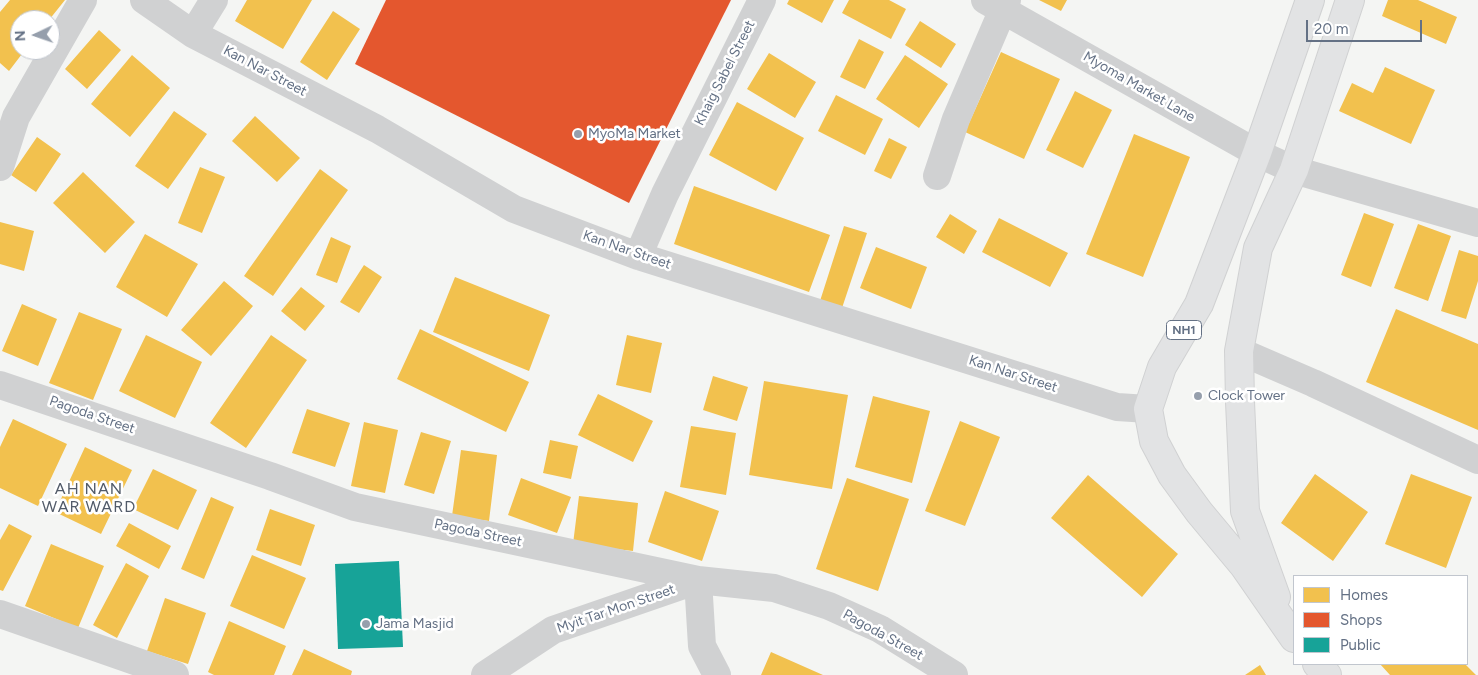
<!DOCTYPE html>
<style>
body{margin:0}
#map{position:relative;width:1478px;height:675px;overflow:hidden;background:#f4f5f3;font-family:Figtree,sans-serif}
canvas{display:block}
.legend{position:absolute;left:1293px;top:575px;width:175px;height:90px;box-sizing:border-box;background:#fff;border:1px solid #c1c6ce;margin:0;padding:6px 9px;list-style:none;font-size:15px;color:#647185}
.legend li{display:flex;align-items:center;gap:10px;height:25px}
.legend b{width:25px;border:1px solid #c1c6ce}
.north{position:absolute;left:10px;top:10px;width:50px;height:50px;box-sizing:border-box;background:#fff;border:1px solid #c1c6ce;border-radius:50%;rotate:267deg;font-size:14px;font-weight:700;line-height:20px;text-align:center;color:#647185}
.north::after{content:'';display:block;margin:auto;width:18px;height:22px;background:#969fac;clip-path:polygon(50% 0,100% 100%,50% 72%,0 100%)}
.scale{position:absolute;left:1306px;top:20px;width:116px;height:22px;box-sizing:border-box;border:2px solid #647185;border-top:0;padding-left:6px;font-size:15px;line-height:18px;white-space:nowrap;color:#647185;-webkit-text-stroke:4px #fff;paint-order:stroke}
</style>
<div id="map">
<canvas width="1478" height="675"></canvas>
<ul class="legend">
<li><b style="height:14px;background:#f2c14e"></b>Homes</li>
<li><b style="height:14px;background:#e4572e"></b>Shops</li>
<li><b style="height:14px;background:#17a398"></b>Public</li>
</ul>
<div class="north">N</div>
<div class="scale">20 m</div>
</div>
<script>
const g = document.querySelector('canvas').getContext('2d');
g.lineJoin = 'round';
function fillPath(path, color) {
  g.fillStyle = color;
  g.fill(path, 'evenodd');
}
function toPath(rows) {
  const path = new Path2D();
  for (const r of rows) {
    path.moveTo(r[0], r[1]);
    for (let i = 2; i < r.length; i += 2) path.lineTo(r[i], r[i + 1]);
  }
  return path;
}
function trace(path, color, width, dash) {
  g.strokeStyle = color;
  g.lineWidth = width;
  g.lineCap = dash ? 'butt' : 'round';
  g.setLineDash(dash || []);
  g.stroke(path);
}
function label(font, color, halo, rows, align = 'center') {
  g.font = font + ' Figtree,sans-serif';
  g.lineWidth = 5;
  g.setLineDash([]);
  g.textBaseline = 'middle';
  g.strokeStyle = halo;
  g.fillStyle = color;
  for (const [text, x, y, turn = 0] of rows) {
    g.save();
    g.translate(x, y);
    g.rotate((+turn || 0) * Math.PI / 180);
    g.textAlign = isNaN(turn) ? turn : align;
    if (halo) g.strokeText(text, 0, 0);
    g.fillText(text, 0, 0);
    g.restore();
  }
}
const homes = toPath([
 [10,0,65,0,49,20,20,20,20,50,25,50,9,71,0,63,0,12],
 [247,0,312,0,283,49,235,21],
 [789,0,834,0,822,23,787,4],
 [849,0,889,0,906,9,891,39,842,13],
 [1039,0,1067,0,1061,11],
 [1388,0,1418,0,1457,17,1446,44,1382,16],
 [333,11,360,29,327,80,300,62],
 [920,21,956,44,941,68,905,45],
 [99,30,121,50,87,89,65,69],
 [859,39,884,52,865,89,840,77],
 [1001,52,1060,79,1024,159,965,132],
 [769,53,816,82,795,118,747,89],
 [132,55,170,88,130,137,91,104],
 [905,55,948,84,919,128,876,99],
 [1385,67,1435,90,1411,144,1339,111,1352,83,1373,93],
 [1075,91,1112,110,1083,168,1046,150],
 [836,95,883,119,865,155,818,131],
 [737,102,804,138,776,191,709,155],
 [174,111,207,134,168,189,135,166],
 [255,116,300,158,277,182,232,141],
 [1134,134,1190,157,1143,277,1086,254],
 [37,137,61,154,36,192,11,175],
 [889,138,907,147,891,179,874,171],
 [200,167,225,177,202,233,178,223],
 [320,169,348,190,273,296,244,276],
 [83,172,135,222,105,253,53,203],
 [694,186,830,235,809,292,674,244],
 [1364,213,1394,224,1371,287,1341,275],
 [950,214,977,231,964,254,936,237],
 [999,218,1068,253,1050,287,982,252],
 [0,222,34,231,24,271,0,264],
 [1418,224,1451,236,1428,301,1394,288],
 [844,226,867,233,842,308,820,301],
 [145,234,198,264,167,317,116,287],
 [331,237,351,246,337,283,316,275],
 [876,247,927,267,911,309,860,288],
 [1459,250,1478,256,1478,281,1466,319,1441,311],
 [364,265,382,277,359,313,340,302],
 [455,277,550,315,529,371,433,332],
 [224,281,253,306,211,356,181,330],
 [301,287,325,306,305,331,281,311],
 [22,304,57,319,38,366,2,351],
 [1396,309,1478,344,1478,430,1366,382],
 [79,312,122,329,93,400,49,383],
 [420,329,529,382,506,432,397,379],
 [146,335,202,362,175,418,119,391],
 [271,335,307,360,246,448,210,423],
 [627,335,662,343,651,393,616,385],
 [713,376,748,387,737,421,703,410],
 [764,381,848,395,832,489,749,475],
 [598,394,653,421,633,462,578,435],
 [873,396,930,411,912,483,855,467],
 [307,409,350,423,335,467,292,453],
 [13,419,67,444,38,506,0,488,0,447],
 [960,421,1000,437,965,526,925,511],
 [364,422,398,430,385,493,351,486],
 [691,426,736,433,726,495,680,487],
 [421,432,451,441,434,494,404,485],
 [550,440,578,446,571,479,543,473],
 [85,447,132,470,101,534,55,512],
 [461,450,497,455,489,521,452,516],
 [153,469,197,490,178,530,133,509],
 [1315,474,1368,512,1333,561,1281,523],
 [1411,474,1472,497,1446,568,1385,544],
 [1088,475,1178,554,1142,597,1051,518],
 [521,478,571,497,557,533,508,515],
 [847,478,909,499,878,591,816,569],
 [665,491,719,511,702,561,648,542],
 [579,496,638,503,633,551,573,544],
 [211,497,234,507,204,579,181,569],
 [270,509,315,525,301,566,256,550],
 [129,523,171,546,159,569,116,546],
 [9,524,32,536,3,591,0,590,0,540],
 [51,544,104,566,78,628,25,606],
 [252,555,306,578,284,629,230,606],
 [126,563,149,576,117,638,93,625],
 [165,598,206,613,188,664,147,651],
 [229,621,286,646,274,675,214,675,208,672],
 [304,649,352,671,351,675,292,675],
 [771,652,823,675,761,675],
 [1380,664,1465,664,1476,675,1390,675],
 [1260,665,1266,675,1245,675]
]);
const shops = toPath([
 [386,0,731,0,629,203,355,64]
]);
const public = toPath([
 [399,561,403,647,338,649,335,564]
]);
const minor = toPath([
 [144,0,193,34,377,129,514,209,638,256,1117,407,1148,409],
 [985,0,1257,153,1294,170,1478,223],
 [193,34,214,0],
 [0,167,16,117,83,0],
 [937,176,956,119,1007,0],
 [638,256,665,194,762,0],
 [1239,351,1313,383,1478,460],
 [0,385,270,476,355,507,698,580,774,588,829,606,880,629,954,675],
 [0,614,175,675],
 [485,675,553,630,698,580,702,646,717,675]
]);
const trunk = toPath([
 [1276,597,1245,511,1240,402,1239,351,1258,248,1294,170,1350,0],
 [1294,638,1244,566,1199,512,1172,475,1154,441,1148,409,1162,367,1199,304,1257,153,1310,0],
 [1317,664,1327,675]
]);
const markers = [
 [578,134,5,"#969fac"],
 [1198,396,5,"#969fac"],
 [366,624,5,"#969fac"]
];
const shields = [
 [1184,330,35]
];
const shieldNames = [
 ["NH1",1184,330]
];
const streetNames = [
 ["Kan Nar Street",265,71,28],
 ["Khaig Sabel Street",725,73,-63],
 ["Myoma Market Lane",1139,87,30],
 ["Kan Nar Street",627,250,19],
 ["Kan Nar Street",1013,374,18],
 ["Pagoda Street",92,415,19],
 ["Pagoda Street",478,533,12],
 ["Myit Tar Mon Street",616,609,-19],
 ["Pagoda Street",883,635,29]
];
const poiNames = [
 ["MyoMa Market",588,134],
 ["Clock Tower",1208,396],
 ["Jama Masjid",376,624]
];
const quarterNames = [
 ["AH NAN",89,489],
 ["WAR WARD",89,507]
];
fillPath(homes, '#f2c14e');
fillPath(shops, '#e4572e');
fillPath(public, '#17a398');
trace(trunk, '#d0d1d2', 30);
trace(minor, '#d0d1d2', 28);
trace(trunk, '#e2e3e4', 28);
for (const [x, y, r, color] of markers) {
  const dot = new Path2D();
  dot.arc(x, y, r, 0, 2 * Math.PI);
  g.fillStyle = color;
  g.fill(dot);
  trace(dot, '#fff', 2);
}
for (const [x, y, w] of shields) {
  const box = new Path2D();
  box.roundRect(x - w / 2, y - 9.5, w, 19, 4);
  g.fillStyle = '#fff';
  g.fill(box);
  trace(box, '#647185', 1);
}
label('bold 12px', '#647185', null, shieldNames);
label('14px', '#647185', '#fff', streetNames);
label('14px', '#647185', '#fff', poiNames, 'left');
g.letterSpacing = '1px';
label('16px', '#525b69', '#fff', quarterNames);
g.letterSpacing = '0px';
</script>
